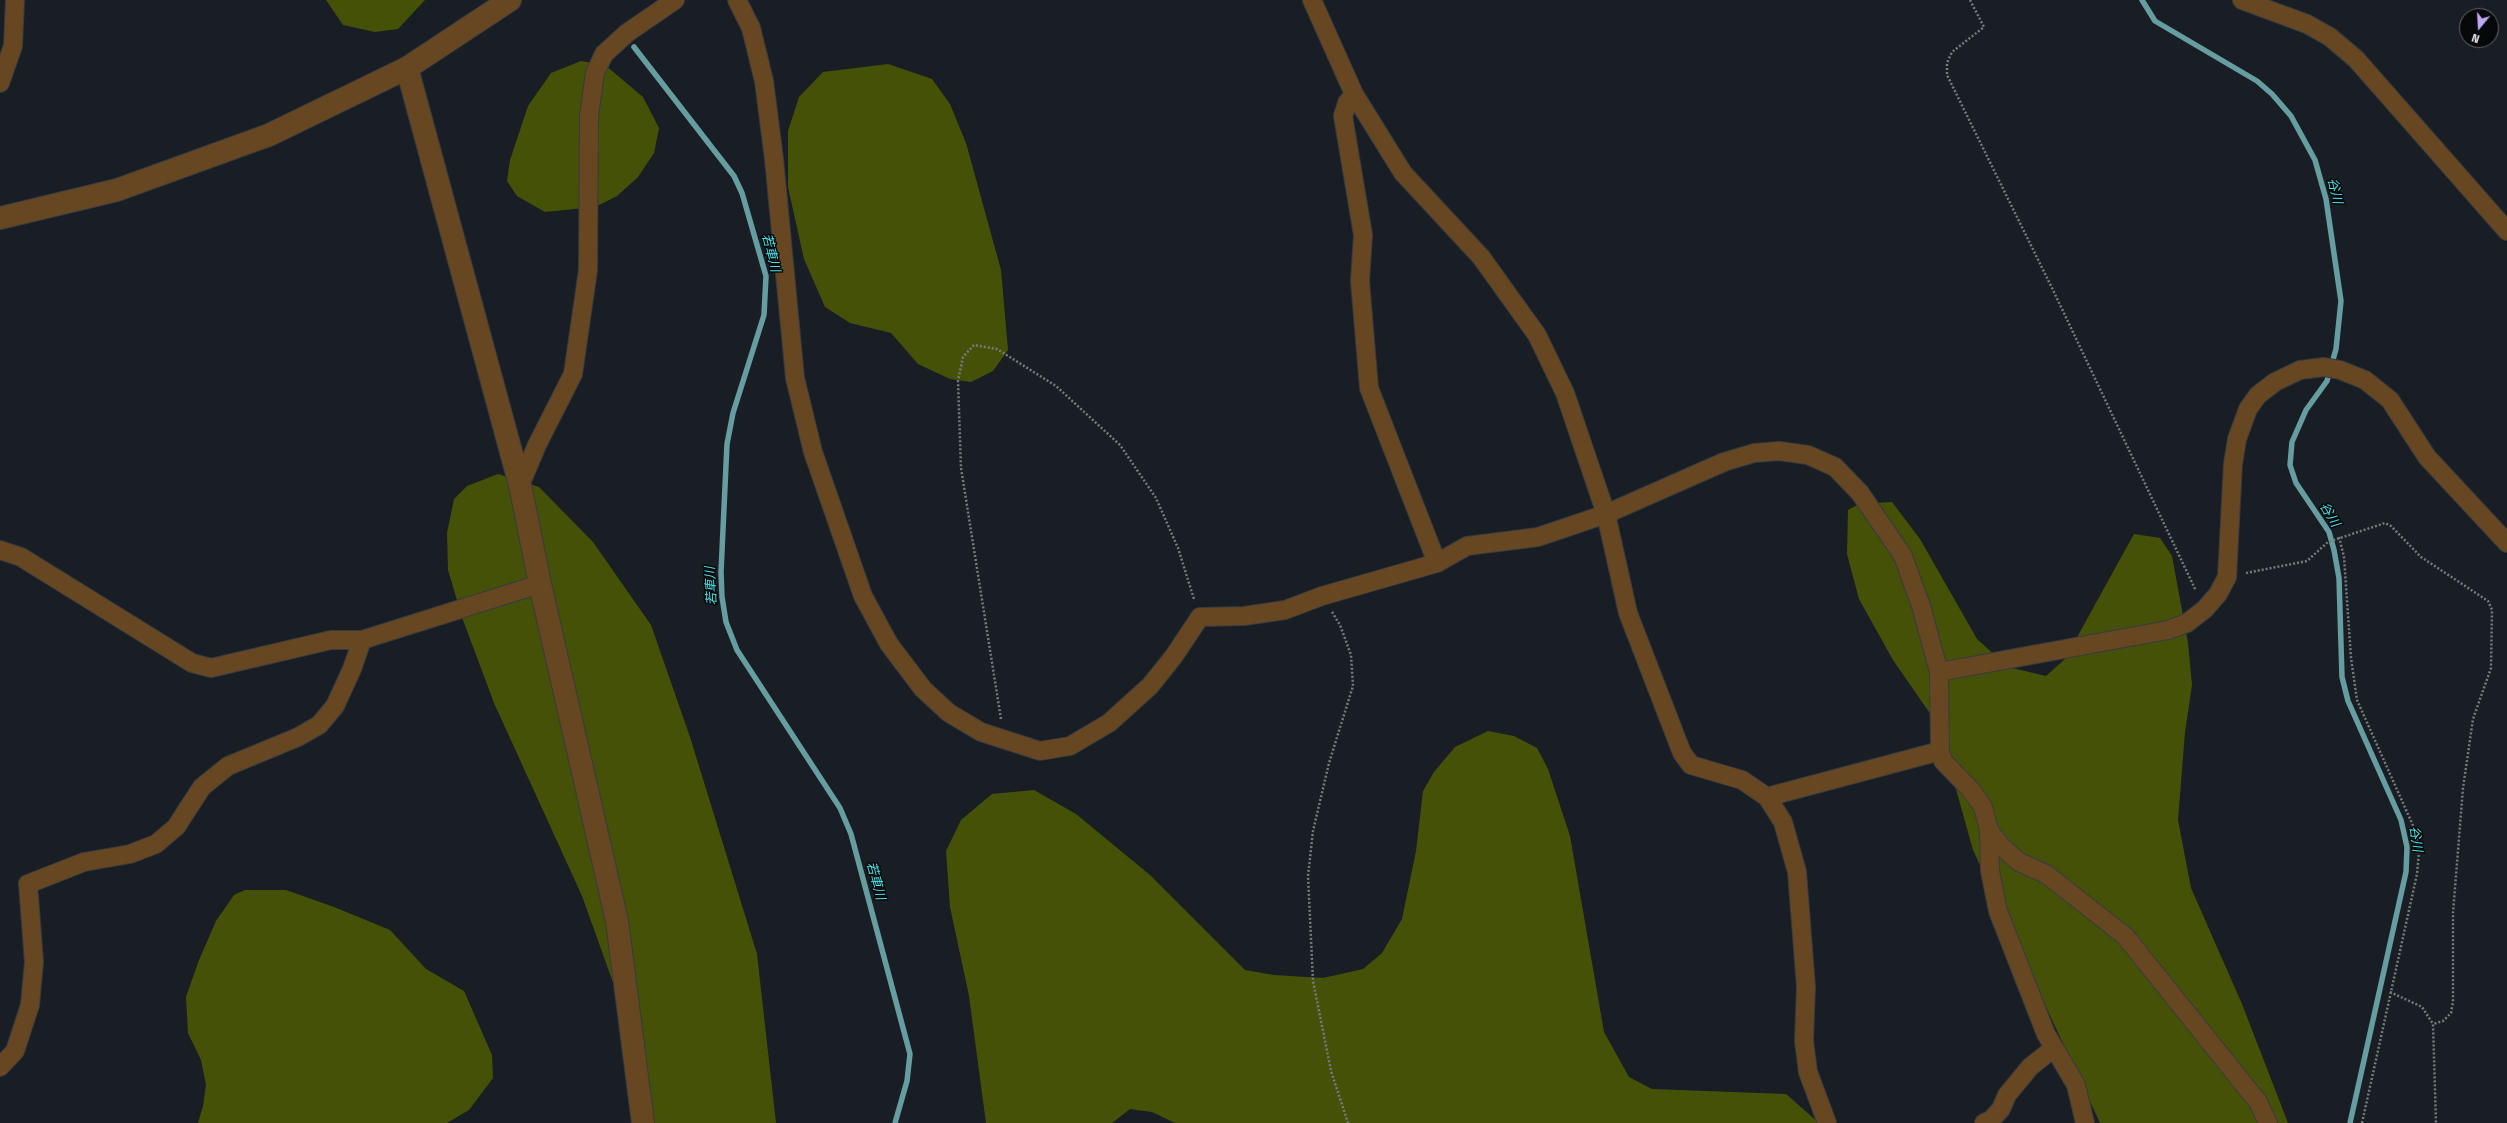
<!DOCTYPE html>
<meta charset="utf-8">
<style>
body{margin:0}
#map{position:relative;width:2507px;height:1123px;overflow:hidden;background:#181e24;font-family:"Titillium Web",sans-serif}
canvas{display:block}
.north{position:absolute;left:2459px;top:8px;width:40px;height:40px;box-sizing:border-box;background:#06080a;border:1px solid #626568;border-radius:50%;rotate:198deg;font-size:11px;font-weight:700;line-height:16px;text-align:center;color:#ecf0f4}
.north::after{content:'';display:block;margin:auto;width:14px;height:18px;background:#c1a8f3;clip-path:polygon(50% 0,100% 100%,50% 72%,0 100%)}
</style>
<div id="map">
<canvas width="2507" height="1123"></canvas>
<div class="north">N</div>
</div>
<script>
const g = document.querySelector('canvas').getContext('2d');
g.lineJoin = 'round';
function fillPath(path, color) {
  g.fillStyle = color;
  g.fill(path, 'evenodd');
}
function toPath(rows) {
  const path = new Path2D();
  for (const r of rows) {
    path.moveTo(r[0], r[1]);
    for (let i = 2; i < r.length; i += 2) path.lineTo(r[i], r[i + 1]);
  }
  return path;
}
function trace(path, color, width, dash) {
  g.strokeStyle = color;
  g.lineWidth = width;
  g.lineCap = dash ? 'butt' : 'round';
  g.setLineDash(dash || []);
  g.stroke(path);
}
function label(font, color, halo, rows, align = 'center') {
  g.font = font + ' "Titillium Web","Noto Sans JP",sans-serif';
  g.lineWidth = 3;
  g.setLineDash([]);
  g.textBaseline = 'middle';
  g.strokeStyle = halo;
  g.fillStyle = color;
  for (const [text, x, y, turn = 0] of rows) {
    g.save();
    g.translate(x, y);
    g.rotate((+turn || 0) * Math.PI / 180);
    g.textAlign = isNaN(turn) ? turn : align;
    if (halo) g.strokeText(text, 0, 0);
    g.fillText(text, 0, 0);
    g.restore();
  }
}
const forest = toPath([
 [326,0,425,0,398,29,375,32,343,25],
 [581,61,605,65,643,97,659,128,654,153,638,177,617,196,595,207,545,212,517,196,507,181,510,160,528,106,551,73],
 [888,64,932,79,950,104,966,143,1001,270,1008,350,993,371,971,382,950,379,918,364,891,333,850,323,825,307,804,259,788,187,788,131,799,97,823,72],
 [498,474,539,487,593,542,651,625,690,737,757,954,776,1123,644,1123,624,1013,582,896,494,703,463,620,448,570,447,533,454,499,467,486],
 [1892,502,1920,539,1977,639,2008,667,2046,676,2065,659,2134,534,2160,538,2172,556,2188,643,2192,685,2185,732,2178,820,2191,888,2242,1004,2288,1123,2100,1123,1973,850,1938,725,1893,660,1859,599,1847,554,1848,510,1859,504],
 [1488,731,1514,736,1537,748,1548,769,1570,836,1604,1032,1629,1077,1652,1089,1786,1094,1819,1123,1175,1123,1152,1112,1130,1109,1112,1123,986,1123,969,996,950,907,946,851,961,820,992,794,1034,790,1076,814,1150,875,1245,970,1274,975,1323,978,1363,969,1382,953,1402,919,1416,851,1423,791,1434,772,1455,747],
 [245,890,286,890,334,907,390,930,426,969,464,991,492,1055,493,1078,469,1110,447,1123,198,1123,203,1106,206,1085,201,1060,188,1033,186,997,199,960,216,921,234,895]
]);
const stream = toPath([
 [2142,0,2155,21,2257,81,2272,94,2291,116,2315,160,2326,199,2341,301,2336,349,2327,381,2306,410,2292,442,2290,465,2296,483,2329,532,2334,550,2339,578,2342,677,2348,701,2401,820,2407,847,2406,872,2350,1123],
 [634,47,734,176,742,193,766,276,764,315,733,413,727,444,721,572,722,597,726,622,737,650,840,808,851,834,910,1054,907,1081,895,1123]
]);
const path = toPath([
 [1970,0,1984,27,1952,52,1947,63,1947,75,2052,288,2196,591],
 [2339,537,2344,557,2351,658,2357,700,2415,830,2419,852,2417,874,2362,1123],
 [2246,573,2307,561,2328,542,2385,523,2391,526,2421,557,2488,601,2492,610,2491,668,2473,719,2463,788,2453,913,2453,1002,2451,1013,2443,1021,2433,1024,2436,1123],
 [1332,612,1340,625,1351,655,1353,686,1329,763,1313,831,1308,876,1313,981,1331,1071,1348,1123],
 [1001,719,961,468,958,381,963,357,974,345,997,349,1056,386,1120,445,1156,498,1178,548,1194,599],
 [2390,992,2422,1007,2433,1024]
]);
const minor = toPath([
 [737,0,751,28,764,81,774,159,795,378,813,452,863,596,889,644,923,689,949,713,981,732,1040,751,1070,746,1109,723,1150,686,1174,656,1200,617,1244,616,1285,610,1322,596,1437,563,1467,546,1538,537,1606,514,1724,462,1754,453,1779,451,1808,455,1835,467,1860,493,1903,556,1921,606,1939,672,1940,751,1943,761,1971,790,1983,807,1989,830,1990,871,1998,911,2046,1034,2076,1085,2085,1123],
 [1312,0,1354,94,1403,173,1481,257,1537,335,1565,393,1606,514,1628,613,1682,753,1691,765,1742,780,1767,797,1783,822,1797,872,1806,987,1804,1041,1808,1072,1827,1123],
 [2242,0,2307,24,2330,37,2356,59,2507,231],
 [0,83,13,46,15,0],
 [1354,94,1347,103,1343,116,1363,235,1360,281,1369,388,1437,563],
 [520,485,537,445,573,374,588,270,589,116,595,73,604,54,627,33,675,0],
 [0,550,21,557,192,663,211,668,331,640,362,640,540,584],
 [1939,672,2168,630,2187,623,2205,609,2218,594,2227,577,2233,464,2237,439,2248,409,2258,395,2275,382,2300,370,2324,367,2340,370,2365,380,2390,400,2427,457,2507,543],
 [1767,797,1940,751],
 [1989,830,2002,847,2019,862,2046,874,2125,936,2258,1102,2268,1123],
 [0,1067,15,1051,30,1005,34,962,28,884,84,862,130,854,156,844,176,827,202,787,228,766,298,737,319,725,335,706,352,669,362,640],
 [1984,1123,1991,1120,2001,1109,2007,1095,2030,1067,2054,1048]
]);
const tertiary = toPath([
 [407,68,520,485,540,584,617,921,643,1123],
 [0,218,117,190,269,135,407,68,510,0]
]);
const waterNames = [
 ["谷川",2334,191,77],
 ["若車川",770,253,76],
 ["谷川",2329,515,59],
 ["若車川",712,586,-93],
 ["谷川",2415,839,82],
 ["若車川",875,881,75]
];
fillPath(forest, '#465108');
trace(stream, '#669da0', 5.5);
trace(minor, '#363b41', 20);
trace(tertiary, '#363b41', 24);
trace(path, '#757a7f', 2.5, [2, 2]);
trace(minor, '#664721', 18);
trace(tertiary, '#664721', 22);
label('italic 13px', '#4ee0e6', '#06080a', waterNames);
</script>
